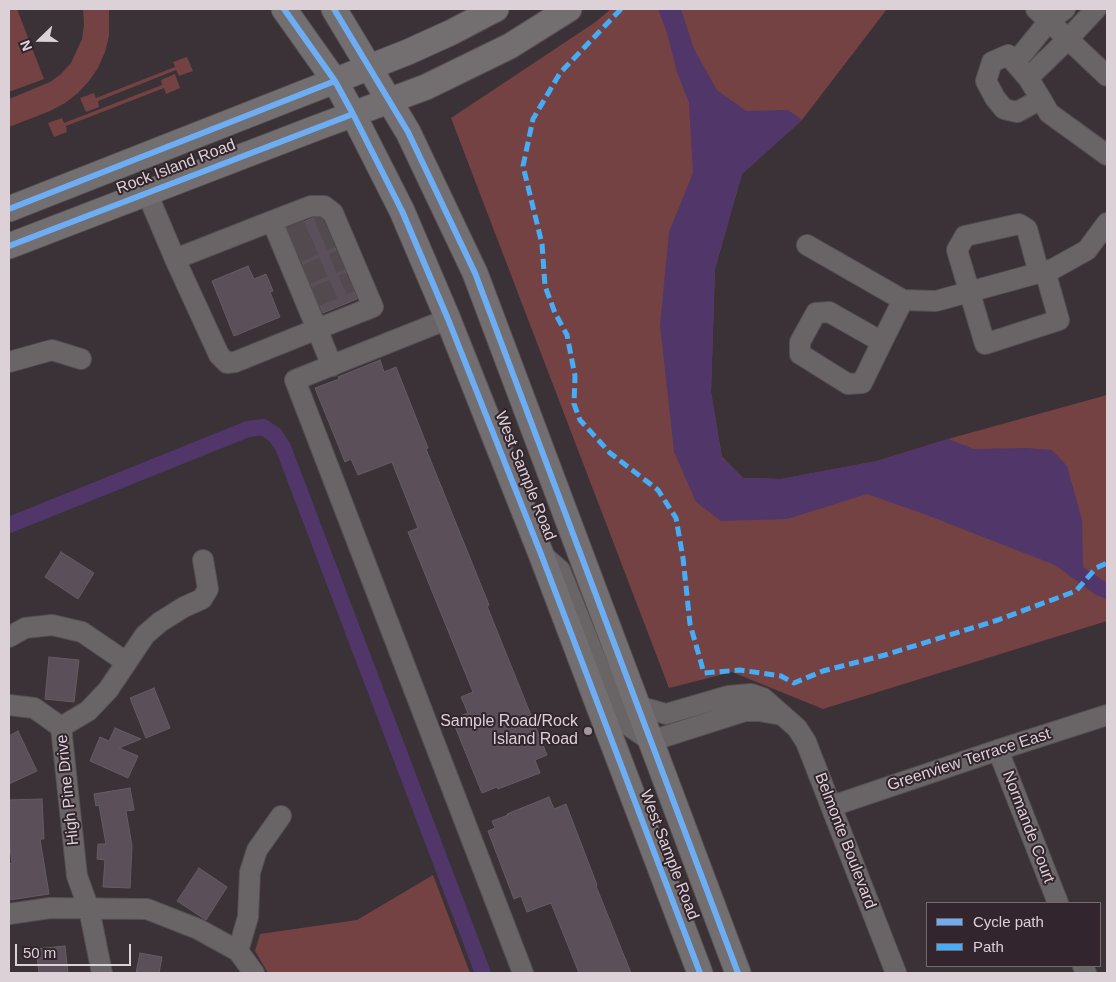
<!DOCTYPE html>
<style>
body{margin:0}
#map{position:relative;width:1116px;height:982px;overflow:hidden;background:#3a3236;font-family:Arial,sans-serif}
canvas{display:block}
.frame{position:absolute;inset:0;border:10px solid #dbd1d7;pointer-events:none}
.legend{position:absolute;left:926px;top:902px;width:175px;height:65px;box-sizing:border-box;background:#33252d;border:1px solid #766a71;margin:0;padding:6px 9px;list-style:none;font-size:15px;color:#dbd1d7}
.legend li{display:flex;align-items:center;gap:10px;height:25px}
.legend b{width:25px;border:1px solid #766a71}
.north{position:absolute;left:15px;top:15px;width:50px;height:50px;-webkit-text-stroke:4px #33252d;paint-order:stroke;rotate:248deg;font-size:14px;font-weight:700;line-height:20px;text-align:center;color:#dbd1d7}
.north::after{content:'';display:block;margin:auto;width:18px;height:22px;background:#dbd1d7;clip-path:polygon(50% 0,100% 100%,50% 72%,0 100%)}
.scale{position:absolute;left:15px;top:944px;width:116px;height:22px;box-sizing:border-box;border:2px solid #dbd1d7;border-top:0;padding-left:6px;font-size:15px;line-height:18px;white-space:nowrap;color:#dbd1d7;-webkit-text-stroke:4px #33252d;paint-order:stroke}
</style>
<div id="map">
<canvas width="1116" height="982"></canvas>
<div class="frame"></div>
<ul class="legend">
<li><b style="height:6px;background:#6dadf4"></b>Cycle path</li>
<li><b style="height:6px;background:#46acf6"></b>Path</li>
</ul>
<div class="north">N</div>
<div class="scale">50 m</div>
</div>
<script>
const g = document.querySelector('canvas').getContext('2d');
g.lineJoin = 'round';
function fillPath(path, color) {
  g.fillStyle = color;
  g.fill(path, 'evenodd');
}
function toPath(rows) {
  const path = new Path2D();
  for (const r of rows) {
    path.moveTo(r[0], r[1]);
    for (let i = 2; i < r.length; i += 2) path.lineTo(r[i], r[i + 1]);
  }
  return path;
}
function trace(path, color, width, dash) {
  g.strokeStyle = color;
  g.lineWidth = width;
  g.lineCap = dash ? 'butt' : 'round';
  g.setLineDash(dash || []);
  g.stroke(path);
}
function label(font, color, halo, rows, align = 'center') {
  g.font = font + ' Arial,sans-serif';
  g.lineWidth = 4;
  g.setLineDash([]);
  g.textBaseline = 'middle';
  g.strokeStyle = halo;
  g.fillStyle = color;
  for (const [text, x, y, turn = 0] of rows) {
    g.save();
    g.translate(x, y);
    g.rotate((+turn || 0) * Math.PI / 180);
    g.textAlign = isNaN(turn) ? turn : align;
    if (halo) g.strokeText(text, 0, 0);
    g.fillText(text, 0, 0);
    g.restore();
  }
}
const green = toPath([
 [9,9,17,9,44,79,9,92],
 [83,9,109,9,109,36,105,52,98,68,89,81,78,93,65,103,50,111,9,127,9,99,50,82,61,74,71,63,82,39,84,25],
 [611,9,887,9,802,120,742,174,715,269,711,392,722,457,743,478,781,479,877,461,948,439,1107,395,1107,621,823,709,732,672,669,688,451,118,594,23],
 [187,57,193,71,179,76,176,70,98,101,99,107,86,112,80,98,94,93,96,98,175,67,173,62],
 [175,74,180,88,166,94,164,88,66,126,67,132,54,137,48,123,62,118,64,123,162,85,161,80],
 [433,875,470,973,268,973,255,951,260,934,357,920]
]);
const water = toPath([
 [658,9,681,9,694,49,717,90,746,111,788,110,802,120,742,174,715,269,711,392,722,458,743,478,781,479,877,461,948,439,974,449,1027,448,1052,450,1067,466,1082,520,1083,567,1107,583,1107,599,1096,595,1055,565,924,514,867,494,787,519,721,521,696,502,674,452,660,326,669,232,693,173,689,103,677,72,667,33]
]);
const canal = toPath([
 [9,525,248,429,263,427,275,435,283,447,483,973]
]);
const building = toPath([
 [313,218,320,218,323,220,357,299,323,313,288,228,313,218],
 [248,266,254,279,266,274,273,291,270,292,280,317,234,336,212,281,248,266],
 [380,360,384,372,396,367,428,448,426,449,489,605,487,606,547,755,535,760,540,773,498,789,497,787,482,793,452,719,468,713,461,697,473,692,408,532,418,528,392,462,358,475,351,459,345,462,315,388,339,379,338,377,380,360],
 [61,552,94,573,78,599,45,577,61,552],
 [49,657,79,660,74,702,45,699,49,657],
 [154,688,170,728,146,738,130,698,154,688],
 [115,728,141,739,119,748,138,756,128,778,90,761,100,737,109,741,115,728],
 [18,731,37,771,9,784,9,736,18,731],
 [130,788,134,810,126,811,132,846,130,888,103,887,105,860,97,859,98,844,106,844,99,805,96,806,94,794,130,788],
 [549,797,554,809,566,804,597,885,596,886,631,973,579,973,551,903,527,912,521,896,514,899,488,831,495,828,492,821,508,815,507,814,549,797],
 [42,799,44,839,40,839,49,894,9,900,9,864,12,863,9,840,9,800,42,799],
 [199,868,227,887,206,920,177,901,199,868],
 [65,946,68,973,39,973,36,949,65,946],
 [140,953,162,957,159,973,136,973,140,953]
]);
const minorTunnel = toPath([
 [289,237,325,223],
 [296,253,331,238],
 [305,275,341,260],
 [315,297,350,282]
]);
const minor = toPath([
 [1036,9,1107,76],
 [1015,63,1049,21,1065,9],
 [1028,78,1068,39,1096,9],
 [1041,99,1017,112,1004,109,995,98,986,81,992,62,1008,55,1028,78,1041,99,1049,113,1107,155],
 [147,193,175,259,219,355,227,363,235,362,317,329,332,366],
 [807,245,903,300,936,301,1053,269,1087,250,1107,223],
 [175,259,272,221,311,206,324,206,333,213,373,307,317,329,272,221],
 [1039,273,1027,229,1019,224,965,236,957,250,985,344,1059,320,1045,271],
 [448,319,295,380,523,973],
 [882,342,829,312,816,313,800,342,800,354,848,384,862,383,882,342,903,300],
 [9,362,52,350,81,359],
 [546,558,560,570,620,720,651,741,745,711,759,711,782,715],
 [9,637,25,628,52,625,82,632,126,662],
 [9,705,34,708,61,727,77,876,89,909,102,973],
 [638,706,666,714,728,696,751,694,763,698,797,728,806,742,896,973],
 [61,727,88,711,108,690,145,635,160,622,184,607,202,599,208,589,203,560],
 [998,750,1058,903],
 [832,806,998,750,1107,715],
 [9,914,50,908,147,909,198,929,238,951,254,973],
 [238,951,248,917,250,872,257,850,281,816],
 [1083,966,1086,973]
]);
const major = toPath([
 [284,9,335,81,353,114,402,211,448,319,541,554,700,973],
 [334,9,408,132,475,273,738,973],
 [9,209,408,52,452,32,496,9],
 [9,246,316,128,426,87,510,46,569,9]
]);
const quiet = toPath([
 [621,9,560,73,533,119,523,166,542,244,545,286,555,313,567,335,575,376,574,404,580,420,610,453,658,490,676,518,683,558,690,624,704,673,740,670,781,676,794,683,823,671,885,655,998,620,1076,591,1096,568,1107,563]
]);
const cycleway = toPath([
 [284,9,335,81,353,114,402,211,448,319,541,554,700,973],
 [334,9,408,132,475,273,738,973],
 [9,209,335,81],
 [9,246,353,114]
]);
const markers = [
 [588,731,5,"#a3999f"]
];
const streetNames = [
 ["Rock Island Road",176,167,-21],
 ["West Sample Road",525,476,68],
 ["Greenview Terrace East",969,760,-18],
 ["High Pine Drive",68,790,-96],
 ["Normande Court",1028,827,69],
 ["Belmonte Boulevard",845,841,69],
 ["West Sample Road",669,855,69]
];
const poiNames = [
 ["Sample Road/Rock",578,722],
 ["Island Road",578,740]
];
fillPath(green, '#744243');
fillPath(water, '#513669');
trace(canal, '#513669', 16);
fillPath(building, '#5b4f5a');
trace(building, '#635d61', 1);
trace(minorTunnel, '#524a4e', 20, [20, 10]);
trace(minor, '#564f53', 22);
trace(major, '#564f53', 27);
trace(minor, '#696566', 20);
trace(major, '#736e70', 25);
trace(quiet, '#46acf6', 5, [10, 5]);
trace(cycleway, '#6dadf4', 6);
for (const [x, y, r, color] of markers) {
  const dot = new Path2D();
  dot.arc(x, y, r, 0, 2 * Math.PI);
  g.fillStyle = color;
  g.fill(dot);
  trace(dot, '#33252d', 2);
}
label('16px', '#dbd1d7', '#33252d', streetNames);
label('16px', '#dbd1d7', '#33252d', poiNames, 'right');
</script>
